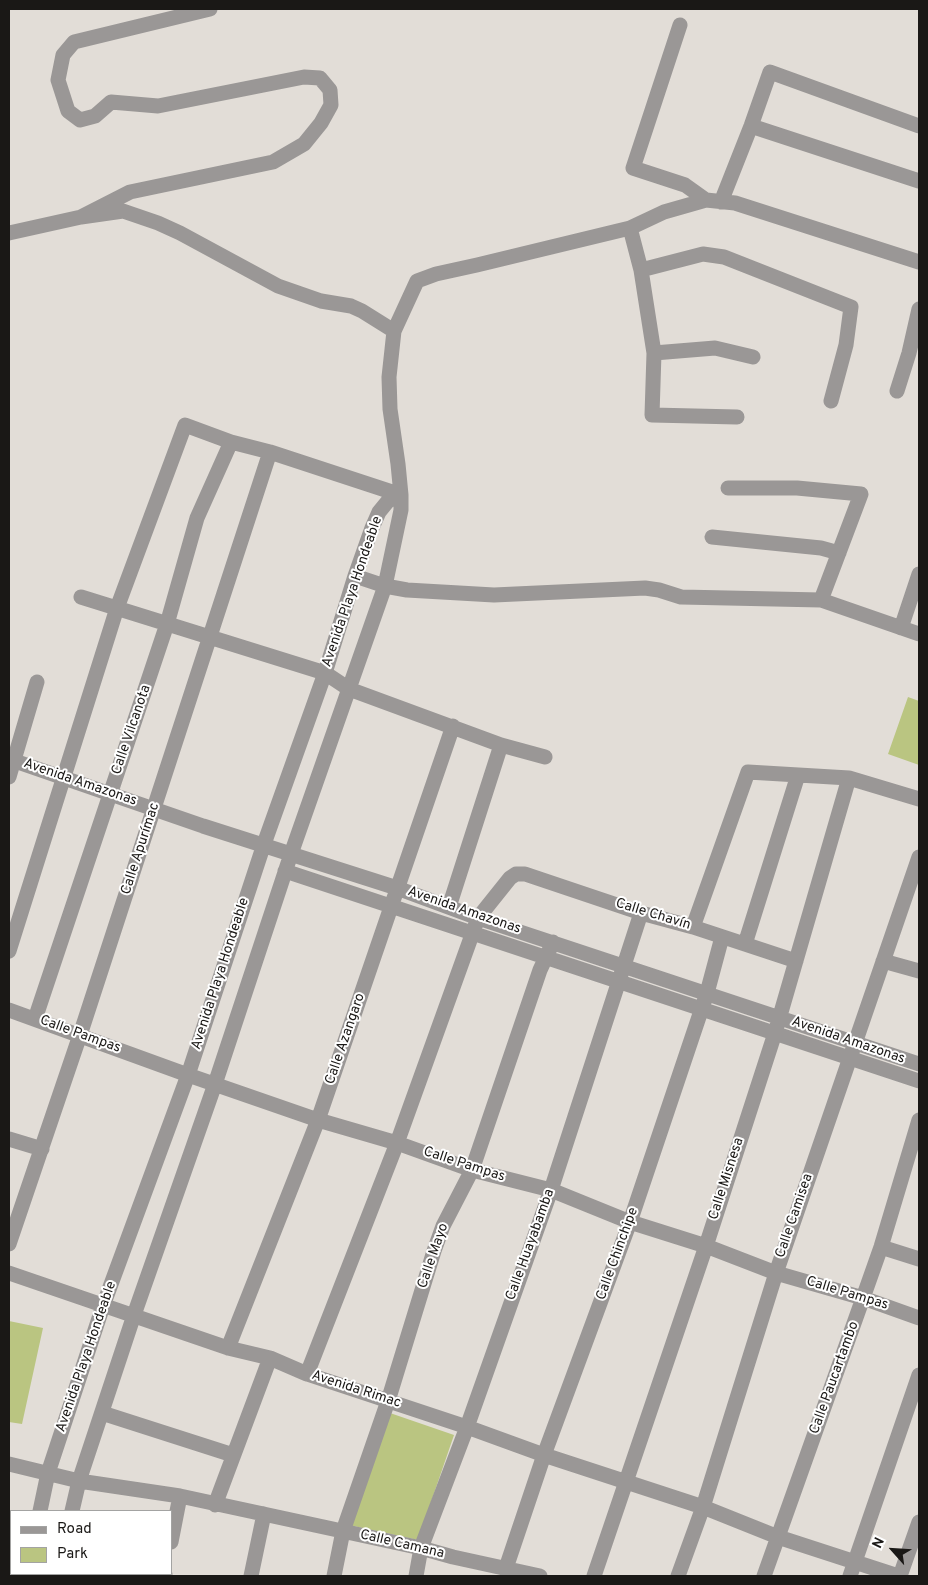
<!DOCTYPE html>
<meta charset="utf-8">
<style>
body{margin:0}
#map{position:relative;width:928px;height:1585px;overflow:hidden;background:#e2ddd7;font-family:Overpass,sans-serif}
canvas{display:block}
.frame{position:absolute;inset:0;border:10px solid #1a1816;pointer-events:none}
.legend{position:absolute;left:10px;top:1510px;width:162px;height:65px;box-sizing:border-box;background:#fff;border:1px solid #a3a3a2;margin:0;padding:6px 9px;list-style:none;font-size:15px;color:#1a1816}
.legend li{display:flex;align-items:center;gap:10px;height:25px}
.legend b{width:25px;border:1px solid #a3a3a2}
.north{position:absolute;left:868px;top:1525px;width:50px;height:50px;-webkit-text-stroke:4px #fff;paint-order:stroke;rotate:296deg;font-size:14px;font-weight:700;line-height:20px;text-align:center;color:#1a1816}
.north::after{content:'';display:block;margin:auto;width:18px;height:22px;background:#1a1816;clip-path:polygon(50% 0,100% 100%,50% 72%,0 100%)}
</style>
<div id="map">
<canvas width="928" height="1585"></canvas>
<div class="frame"></div>
<ul class="legend">
<li><b style="height:6px;background:#9a9796"></b>Road</li>
<li><b style="height:14px;background:#bac581"></b>Park</li>
</ul>
<div class="north">N</div>
</div>
<script>
const g = document.querySelector('canvas').getContext('2d');
g.lineJoin = 'round';
function fillPath(path, color) {
  g.fillStyle = color;
  g.fill(path, 'evenodd');
}
function toPath(rows) {
  const path = new Path2D();
  for (const r of rows) {
    path.moveTo(r[0], r[1]);
    for (let i = 2; i < r.length; i += 2) path.lineTo(r[i], r[i + 1]);
  }
  return path;
}
function trace(path, color, width, dash) {
  g.strokeStyle = color;
  g.lineWidth = width;
  g.lineCap = dash ? 'butt' : 'round';
  g.setLineDash(dash || []);
  g.stroke(path);
}
function label(font, color, halo, rows, align = 'center') {
  g.font = font + ' Overpass,sans-serif';
  g.lineWidth = 4;
  g.setLineDash([]);
  g.textBaseline = 'middle';
  g.strokeStyle = halo;
  g.fillStyle = color;
  for (const [text, x, y, turn = 0] of rows) {
    g.save();
    g.translate(x, y);
    g.rotate((+turn || 0) * Math.PI / 180);
    g.textAlign = isNaN(turn) ? turn : align;
    if (halo) g.strokeText(text, 0, 0);
    g.fillText(text, 0, 0);
    g.restore();
  }
}
const green = toPath([
 [908,697,919,701,919,765,888,754],
 [9,1321,43,1328,22,1424,9,1422],
 [390,1413,454,1435,418,1540,349,1525]
]);
const minor = toPath([
 [680,25,633,168,685,185,706,200],
 [751,126,919,181],
 [721,202,751,126,770,72,919,126],
 [81,217,130,192,273,162,304,144,321,123,331,105,330,90,320,78,304,77,158,106,111,102,95,116,80,120,68,111,58,80,63,55,74,42,210,9],
 [630,228,641,270,654,353,652,415,737,417],
 [9,233,81,217,123,211,158,223,180,233,278,286,321,301,351,306,362,311,394,331],
 [641,270,703,254,724,257,851,307,846,345,831,401],
 [654,353,715,348,753,357],
 [897,391,909,353,919,309],
 [728,488,797,488,861,494,821,600],
 [712,537,821,548,839,553],
 [355,576,385,586,407,590,494,595,645,588,659,590,681,597,821,600,919,634],
 [81,597,325,673,349,689,501,745,545,757],
 [901,628,919,574],
 [9,759,203,826,397,888,478,918,919,1064],
 [9,777,37,682],
 [285,871,919,1081],
 [449,907,501,745],
 [693,927,748,772,849,778,919,799],
 [745,944,798,775],
 [9,951,117,608,185,425,231,442,270,452,401,495],
 [883,961,919,971],
 [9,1010,188,1075,318,1120,397,1143,472,1170,551,1190,630,1222,706,1246,776,1273,863,1298,919,1318],
 [35,1019,167,624,197,518,231,442],
 [9,1139,42,1149],
 [9,1244,80,1035,270,452],
 [881,1247,919,1259],
 [9,1273,228,1348,270,1358,307,1374,467,1427,544,1455,703,1507,778,1537,898,1576],
 [228,1348,318,1120,453,726],
 [307,1374,397,1143,478,918,510,878,516,874,525,874,641,913,693,927,796,961],
 [102,1413,233,1455],
 [9,1464,79,1481,180,1496,421,1548,453,1557,540,1576],
 [215,1505,270,1358],
 [40,1511,48,1473,103,1306,188,1075,264,844,325,673,355,576,372,528,379,512,388,501,401,495],
 [72,1511,79,1481,134,1315,215,1084,291,854,385,586,401,510,401,495,398,464,390,409,389,377,394,331,417,281,436,274,477,265,630,228,664,212,706,200,735,203,919,262],
 [171,1542,180,1496],
 [506,1568,544,1455,630,1222,707,993,722,937],
 [26,1576,27,1574],
 [57,1576,58,1574],
 [165,1576,165,1574],
 [251,1576,264,1514],
 [334,1576,343,1531,388,1401,434,1251,443,1226,472,1170,540,970,553,942],
 [416,1576,421,1548,467,1427,551,1190,641,913],
 [594,1576,706,1246,775,1033,849,778],
 [678,1576,703,1507,776,1273,919,857],
 [764,1576,863,1298,881,1247,919,1120],
 [850,1576,919,1375],
 [900,1576,919,1522]
]);
const streetNames = [
 ["Avenida Playa Hondeable",353,592,-71],
 ["Calle Vilcanota",132,730,-71],
 ["Avenida Amazonas",80,783,19],
 ["Calle Apurímac",141,849,-72],
 ["Avenida Amazonas",464,911,19],
 ["Calle Chavín",653,915,17],
 ["Avenida Playa Hondeable",221,974,-72],
 ["Calle Pampas",80,1035,20],
 ["Calle Azangaro",346,1039,-71],
 ["Avenida Amazonas",848,1041,19],
 ["Calle Pampas",464,1165,18],
 ["Calle Misnesa",727,1179,-72],
 ["Calle Camisea",795,1216,-71],
 ["Calle Huayabamba",531,1245,-70],
 ["Calle Chinchipe",618,1254,-70],
 ["Calle Mayo",434,1256,-71],
 ["Calle Pampas",847,1294,17],
 ["Avenida Playa Hondeable",87,1357,-71],
 ["Calle Paucartambo",835,1378,-70],
 ["Avenida Rimac",356,1390,18],
 ["Calle Camana",402,1545,13]
];
fillPath(green, '#bac581');
trace(minor, '#9a9796', 15);
label('14px', '#1a1816', '#fff', streetNames);
</script>
